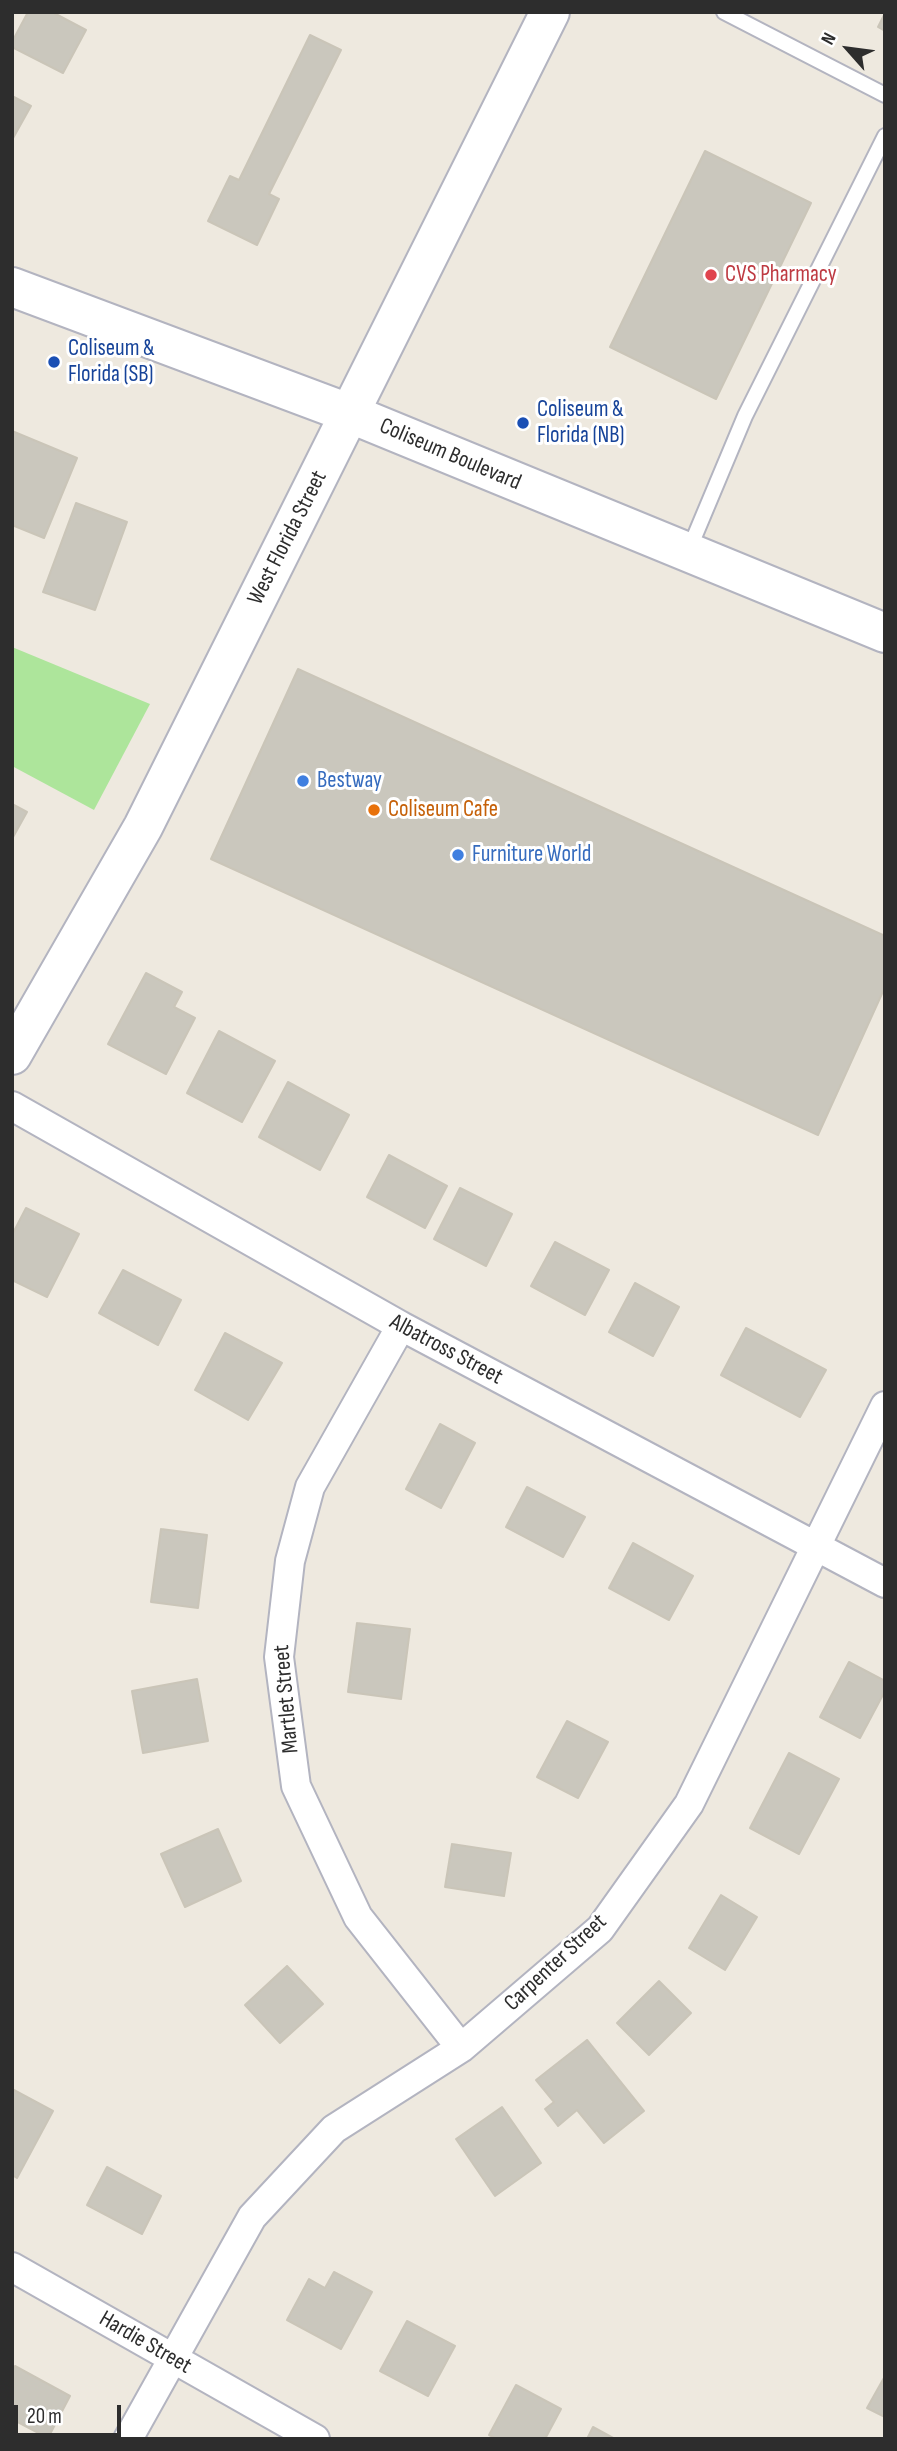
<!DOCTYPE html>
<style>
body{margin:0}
#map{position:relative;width:897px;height:2451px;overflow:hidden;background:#eee9df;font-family:"Sofia Sans Condensed",sans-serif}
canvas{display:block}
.frame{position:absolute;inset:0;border:14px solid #2d2d2d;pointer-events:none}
.north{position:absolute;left:813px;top:14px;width:70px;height:70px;-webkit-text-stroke:5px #fff;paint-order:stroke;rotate:298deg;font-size:19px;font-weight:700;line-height:28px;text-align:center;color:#2d2d2d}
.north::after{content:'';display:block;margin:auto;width:24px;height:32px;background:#2d2d2d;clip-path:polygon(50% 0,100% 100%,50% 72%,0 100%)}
.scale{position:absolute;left:14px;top:2405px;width:107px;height:32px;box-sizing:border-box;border:4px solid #2d2d2d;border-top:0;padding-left:9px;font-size:21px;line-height:24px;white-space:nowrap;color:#2d2d2d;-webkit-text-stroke:5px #fff;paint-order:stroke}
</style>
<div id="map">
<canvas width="897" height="2451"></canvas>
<div class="frame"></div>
<div class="north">N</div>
<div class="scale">20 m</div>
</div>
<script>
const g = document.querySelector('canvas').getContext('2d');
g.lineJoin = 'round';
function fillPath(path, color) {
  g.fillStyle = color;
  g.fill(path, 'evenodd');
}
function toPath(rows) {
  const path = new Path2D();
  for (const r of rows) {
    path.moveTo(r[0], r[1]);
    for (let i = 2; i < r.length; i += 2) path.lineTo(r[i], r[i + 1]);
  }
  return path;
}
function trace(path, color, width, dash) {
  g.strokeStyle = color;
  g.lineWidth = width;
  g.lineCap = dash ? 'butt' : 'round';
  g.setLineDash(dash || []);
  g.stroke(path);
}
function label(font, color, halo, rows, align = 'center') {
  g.font = font + ' "Sofia Sans Condensed",sans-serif';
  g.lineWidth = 6;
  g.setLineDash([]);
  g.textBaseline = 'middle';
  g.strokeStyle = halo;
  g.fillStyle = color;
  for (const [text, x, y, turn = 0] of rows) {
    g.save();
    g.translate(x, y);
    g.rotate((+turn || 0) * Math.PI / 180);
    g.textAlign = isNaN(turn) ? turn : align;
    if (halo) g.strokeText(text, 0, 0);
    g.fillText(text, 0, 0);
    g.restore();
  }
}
const green = toPath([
 [12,647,150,704,94,810,12,766]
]);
const building = toPath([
 [28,12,52,12,86,30,63,73,12,47,12,42,28,12],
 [885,13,885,31,878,27,885,13],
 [310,35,341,50,269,194,279,199,257,245,208,221,230,176,239,180,310,35],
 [12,96,31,106,12,140,12,96],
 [705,151,811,203,716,399,610,347,705,151],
 [12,431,77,458,44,538,12,525,12,431],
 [76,503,127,522,95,610,43,592,76,503],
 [298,669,885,936,885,987,818,1135,211,859,298,669],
 [12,804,27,812,12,839,12,804],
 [146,973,182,992,174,1007,195,1018,166,1074,108,1044,146,973],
 [219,1031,275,1061,242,1122,187,1093,219,1031],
 [288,1082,349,1115,320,1170,259,1137,288,1082],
 [389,1155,447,1186,425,1228,367,1197,389,1155],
 [460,1188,512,1214,486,1266,434,1239,460,1188],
 [26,1208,79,1234,47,1297,12,1280,12,1235,26,1208],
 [555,1242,609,1270,585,1315,531,1286,555,1242],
 [123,1270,181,1300,158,1345,99,1313,123,1270],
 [635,1283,679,1307,653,1356,609,1332,635,1283],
 [746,1328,826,1370,800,1417,721,1375,746,1328],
 [225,1333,282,1363,248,1420,195,1390,225,1333],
 [440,1424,475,1443,441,1508,406,1489,440,1424],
 [527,1487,585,1517,563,1557,506,1527,527,1487],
 [161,1529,207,1535,198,1608,151,1602,161,1529],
 [633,1543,693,1576,669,1620,609,1588,633,1543],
 [357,1623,410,1629,401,1699,348,1692,357,1623],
 [849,1662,885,1681,885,1691,860,1738,820,1717,849,1662],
 [197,1679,208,1741,143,1753,132,1691,197,1679],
 [567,1721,608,1742,578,1798,537,1777,567,1721],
 [789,1753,839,1779,799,1854,750,1828,789,1753],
 [218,1829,241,1881,185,1907,161,1854,218,1829],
 [452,1844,511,1853,504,1896,445,1887,452,1844],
 [721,1895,757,1917,725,1970,689,1948,721,1895],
 [287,1966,323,2004,280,2043,245,2005,287,1966],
 [659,1981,691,2013,649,2055,617,2023,659,1981],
 [587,2040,644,2111,604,2143,577,2110,558,2126,545,2109,554,2102,536,2080,587,2040],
 [12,2089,53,2111,17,2178,12,2175,12,2089],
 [502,2107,541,2163,495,2196,456,2139,502,2107],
 [107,2167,161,2196,142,2234,87,2205,107,2167],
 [334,2272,372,2292,341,2349,287,2320,309,2279,325,2288,334,2272],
 [407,2321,455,2346,428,2396,380,2371,407,2321],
 [15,2366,70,2396,48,2438,12,2419,12,2371,15,2366],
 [885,2376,885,2417,867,2408,885,2376],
 [516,2385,561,2409,545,2439,497,2439,489,2435,516,2385],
 [593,2427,615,2439,587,2439,593,2427]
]);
const service = toPath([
 [724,12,885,95],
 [688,552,745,416,885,136]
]);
const minor = toPath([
 [12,1106,401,1326,885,1583],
 [401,1326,310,1487,290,1561,279,1657,296,1786,358,1917,461,2048],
 [12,2267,315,2439],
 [128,2439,252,2217,334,2129,461,2048,600,1929,689,1804,885,1406]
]);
const secondary = toPath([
 [12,287,351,414,885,633],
 [12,1055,143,827,550,12]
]);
const markers = [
 [711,275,7,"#e0444e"],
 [54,362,7,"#1a4fb4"],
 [523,423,7,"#1a4fb4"],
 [303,781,7,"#3f7fe0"],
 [374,810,7,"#e8710a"],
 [458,855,7,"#3f7fe0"]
];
const healthNames = [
 ["CVS Pharmacy",725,275]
];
const transitNames = [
 ["Coliseum &",68,349],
 ["Florida (SB)",68,375],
 ["Coliseum &",537,410],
 ["Florida (NB)",537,436]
];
const streetNames = [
 ["Coliseum Boulevard",450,455,23],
 ["West Florida Street",288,538,-63],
 ["Albatross Street",446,1350,28],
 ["Martlet Street",287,1699,-95],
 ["Carpenter Street",556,1963,-43],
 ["Hardie Street",145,2343,30]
];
const shopNames = [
 ["Bestway",317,781],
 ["Furniture World",472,855]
];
const foodNames = [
 ["Coliseum Cafe",388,810]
];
fillPath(green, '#ade59b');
fillPath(building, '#cac7bd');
trace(building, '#cac5b8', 2);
trace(service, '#b3b4c0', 18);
trace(minor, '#b3b4c0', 32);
trace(secondary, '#b3b4c0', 42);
trace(service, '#fff', 14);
trace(minor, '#fff', 28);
trace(secondary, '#fff', 38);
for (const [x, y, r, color] of markers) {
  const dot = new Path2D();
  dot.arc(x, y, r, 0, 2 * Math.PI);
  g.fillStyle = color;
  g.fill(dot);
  trace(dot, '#fff', 2.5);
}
label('23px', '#be3a42', '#fff', healthNames, 'left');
label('23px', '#164399', '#fff', transitNames, 'left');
label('23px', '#2d2d2d', '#fff', streetNames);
label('23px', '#366cbe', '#fff', shopNames, 'left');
label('23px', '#c56008', '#fff', foodNames, 'left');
</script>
